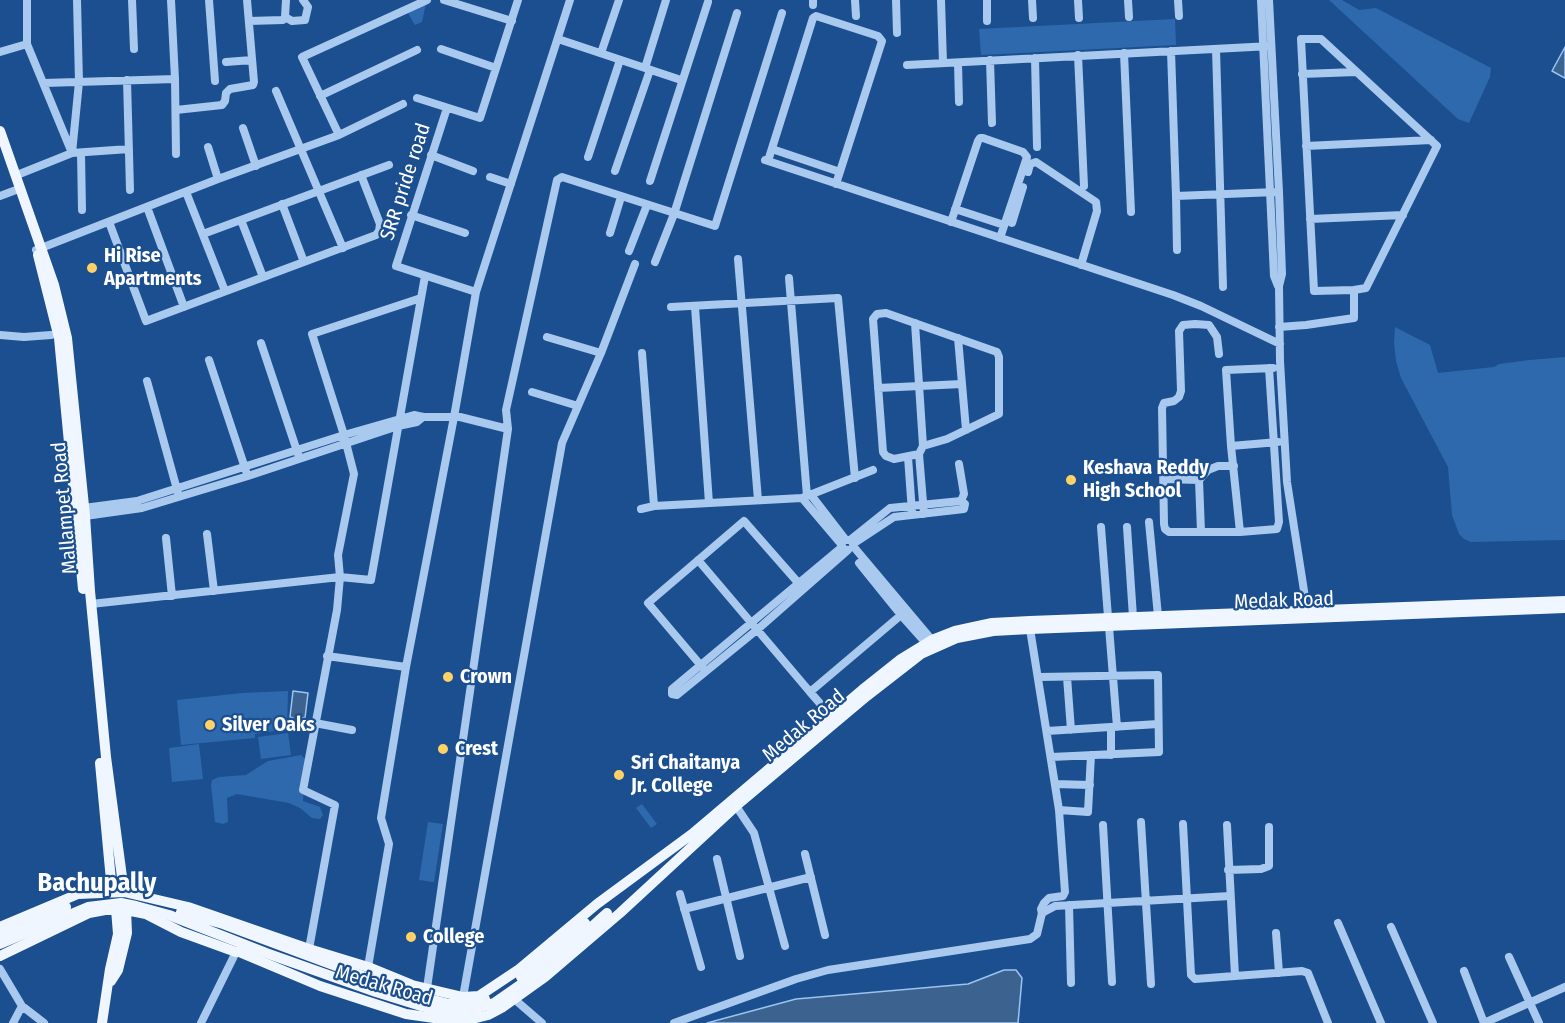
<!DOCTYPE html>
<style>
body{margin:0}
canvas{display:block;background:#1b4f8f}
</style>
<canvas width="1565" height="1023"></canvas>
<script>
const g = document.querySelector('canvas').getContext('2d');
g.lineJoin = 'round';
function fillPath(path, color) {
  g.fillStyle = color;
  g.fill(path, 'evenodd');
}
function toPath(rows) {
  const path = new Path2D();
  for (const r of rows) {
    path.moveTo(r[0], r[1]);
    for (let i = 2; i < r.length; i += 2) path.lineTo(r[i], r[i + 1]);
  }
  return path;
}
function trace(path, color, width, dash) {
  g.strokeStyle = color;
  g.lineWidth = width;
  g.lineCap = dash ? 'butt' : 'round';
  g.setLineDash(dash || []);
  g.stroke(path);
}
function label(font, color, halo, rows, align = 'center') {
  g.font = font + ' "Fira Sans Condensed",sans-serif';
  g.lineWidth = 4.5;
  g.setLineDash([]);
  g.textBaseline = 'middle';
  g.strokeStyle = halo;
  g.fillStyle = color;
  for (const [text, x, y, turn = 0] of rows) {
    g.save();
    g.translate(x, y);
    g.rotate((+turn || 0) * Math.PI / 180);
    g.textAlign = isNaN(turn) ? turn : align;
    if (halo) g.strokeText(text, 0, 0);
    g.fillText(text, 0, 0);
    g.restore();
  }
}
const green = toPath([
 [1329,0,1342,0,1359,10,1376,8,1491,68,1490,77,1469,123,1458,119],
 [426,3,422,22,415,25,408,13],
 [1175,19,1176,45,981,55,979,29],
 [1395,327,1430,345,1438,373,1494,367,1499,364,1530,360,1565,357,1565,540,1471,542,1464,539,1459,534,1452,515,1448,467,1401,378,1396,361,1394,343],
 [288,691,287,729,255,734,255,738,181,745,177,700,242,693],
 [288,733,291,755,261,759,258,737],
 [199,744,203,779,172,782,169,748],
 [301,755,305,759,303,801,320,807,323,815,320,819,312,818,300,808,289,803,237,794,227,798,228,822,223,824,215,822,211,785,212,780,219,777,246,775,268,761],
 [642,804,657,824,651,828,636,808],
 [428,822,443,824,434,882,419,880]
]);
const water = toPath([
 [1565,47,1565,78,1552,71,1565,47],
 [293,691,308,693,305,718,299,717,298,724,293,723,293,718,290,717,293,691],
 [1004,970,1016,970,1022,978,1018,1023,707,1023,796,999,968,984,1004,970]
]);
const minor = toPath([
 [77,0,79,82,72,153,129,149],
 [132,0,134,49],
 [209,0,215,81],
 [444,0,512,21],
 [813,0,813,5],
 [855,0,856,16],
 [896,0,897,33],
 [941,0,943,63],
 [987,0,987,21],
 [1032,0,1033,18],
 [1078,0,1079,18],
 [1128,0,1129,17],
 [1178,0,1179,16],
 [1261,0,1274,276,1278,286],
 [1269,0,1279,192,1282,274,1279,286,1280,361,1287,482,1307,610],
 [285,17,292,21,305,20,308,7,303,0],
 [249,21,283,20,285,17,286,0],
 [558,39,681,80],
 [441,49,496,68],
 [1216,49,1223,287],
 [1171,51,1176,196],
 [0,52,27,44],
 [601,53,619,0],
 [1124,53,1131,212],
 [1078,55,1084,186],
 [1035,58,1037,147],
 [990,60,992,123],
 [226,62,252,60],
 [958,63,959,102],
 [907,65,1271,46],
 [645,68,666,0],
 [1302,74,1356,72],
 [175,79,176,154],
 [127,80,130,190],
 [44,83,175,79,171,0],
 [276,91,343,248],
 [320,96,417,50],
 [417,98,480,118,518,0],
 [447,108,396,266,476,292],
 [176,110,222,105,225,101,226,93,230,89,253,85,254,82,247,0],
 [243,128,256,166],
 [339,135,302,57,427,0],
 [1306,146,1431,140],
 [208,147,218,179],
 [772,149,840,172],
 [81,153,82,210],
 [431,155,473,171],
 [588,157,620,60],
 [765,160,1173,295,1201,306,1280,344],
 [768,161,813,18,816,16,878,36,882,41,836,184],
 [615,171,650,70],
 [1028,172,1030,164,1036,162,1096,202,1097,211,1081,265],
 [17,175,72,153,27,44,27,0],
 [490,177,511,184],
 [650,181,708,2],
 [186,192,225,291],
 [0,196,16,190],
 [282,204,304,262],
 [147,207,184,307],
 [955,209,1004,225],
 [411,215,465,233],
 [1310,219,1403,215],
 [241,220,263,277],
 [109,222,146,321,376,235,379,231,380,224,361,175],
 [951,222,978,141,980,138,983,138,1023,152,1027,157,1000,238],
 [1012,223,1023,187],
 [610,233,621,197],
 [203,234,389,165],
 [36,250,218,179,339,135,403,104],
 [1177,250,1176,196,1276,192],
 [629,251,647,205],
 [738,259,758,500],
 [655,262,674,214,737,13],
 [789,278,807,496],
 [671,307,838,298,855,478],
 [695,307,709,503],
 [915,323,923,446],
 [1279,327,1306,325,1354,318,1354,290,1314,291,1301,39,1321,39,1437,146,1366,288,1354,290],
 [0,335,24,337,51,335],
 [547,337,601,353],
 [958,338,966,430],
 [261,343,298,454],
 [642,353,654,506],
 [1219,354,1217,337,1209,325,1195,324,1183,325,1179,331,1181,391,1179,397,1174,401,1164,403,1162,408,1164,524,1165,529,1169,532,1240,532],
 [209,360,246,471],
 [1273,368,1226,370,1231,446,1278,442],
 [147,381,178,493],
 [878,388,962,384],
 [532,392,578,406],
 [1231,446,1240,532,1277,529,1279,522,1269,368],
 [919,454,894,459,886,456,883,452,873,319,877,314,886,313,997,352,999,357,999,414,947,439,923,446,919,454,924,514],
 [908,457,912,512],
 [1164,479,1199,480,1208,470,1218,466,1234,466],
 [1199,480,1201,532],
 [811,495,845,539],
 [802,498,841,544],
 [84,508,137,501,344,435,414,415,423,417,460,417,508,429],
 [641,509,654,506,802,498,873,470],
 [85,516,142,508,248,476,398,426,417,422,423,417],
 [1149,522,1158,616],
 [1101,527,1108,617],
 [1127,527,1133,617],
 [207,534,214,591],
 [166,538,172,596],
 [853,544,894,517,964,509,965,504,961,501,964,494,959,464],
 [853,546,932,640],
 [842,547,672,689,672,694,677,695,758,629,848,550],
 [844,549,841,545,843,540,850,540,890,508,961,501],
 [698,560,810,692,907,610],
 [859,563,901,615,926,643],
 [91,604,340,577,371,580,425,276],
 [1109,627,1117,727],
 [1030,629,1059,810,1065,892,1063,896,1049,898,1044,903,1041,909,1042,914],
 [327,656,406,667],
 [703,668,648,603,744,521,801,586],
 [1039,677,1158,675,1159,752,1051,757],
 [1067,677,1071,730],
 [810,692,831,716],
 [315,723,352,730],
 [1111,727,1111,755],
 [1047,731,1158,724],
 [1055,784,1090,785],
 [736,806,754,833,785,946],
 [1059,810,1088,812,1091,755],
 [1141,822,1151,984],
 [1183,824,1191,975,1195,979,1235,976],
 [1103,825,1112,982],
 [1227,825,1235,976,1302,971,1308,973,1328,1023],
 [805,854,825,935],
 [717,859,740,956],
 [1228,870,1261,869,1269,866,1269,827],
 [680,894,701,967],
 [1069,905,1071,983],
 [684,909,811,877],
 [1338,923,1381,1023],
 [1391,927,1433,1023],
 [1276,933,1279,973],
 [309,949,335,805,303,790,337,610,340,577,338,555,354,474,344,435,312,334,421,298],
 [1509,957,1539,1023],
 [368,967,389,844,381,818,406,667,454,417,476,292,570,0],
 [0,969,22,1006,44,1023],
 [1464,971,1484,1023],
 [427,988,508,429,506,410,557,180,562,177,715,226,782,13],
 [463,997,562,443,601,353,635,264],
 [513,998,542,1023],
 [13,1023,22,1006],
 [201,1023,236,952],
 [674,1023,796,979,828,970,1030,939,1037,934,1042,913,1055,906,1230,896],
 [1484,1023,1565,987]
]);
const major = toPath([
 [0,131,54,285,67,338,85,516,90,591,106,757,124,892],
 [38,255,59,338,83,589],
 [100,763,112,891],
 [0,927,78,894,124,892,188,907,309,949,368,967,412,985,463,997,479,996,518,970,597,904,692,834,862,690,901,659,932,640,955,631,992,623,1030,621,1565,601],
 [0,956,89,913,105,910,126,910,146,914,181,932,236,952,239,952,320,986,406,1014,448,1020,468,1020,488,1015,503,1007,545,977,620,913,736,806,867,696,921,654,957,638,993,631,1030,629,1565,608],
 [111,981,118,970,127,933,126,910],
 [102,1023,110,969,118,934,116,909]
]);
const majorBridge = toPath([
 [181,912,223,924,414,995,449,1004,485,999],
 [0,935,66,907],
 [0,944,88,907,121,903,136,906,169,915,266,953,376,992,421,1006,450,1012,471,1010,494,1003,553,962,607,913],
 [521,977,585,923]
]);
const markers = [
 [92,268,6,"#ffd166"],
 [1071,480,6,"#ffd166"],
 [448,677,6,"#ffd166"],
 [210,725,6,"#ffd166"],
 [443,749,6,"#ffd166"],
 [619,775,6,"#ffd166"],
 [411,937,6,"#ffd166"]
];
const streetNames = [
 ["SRR pride road",406,182,-72],
 ["Mallampet Road",65,508,-95],
 ["Medak Road",1284,601,-2],
 ["Medak Road",804,726,-40],
 ["Medak Road",384,986,16]
];
const poiNames = [
 ["Hi Rise",104,256],
 ["Apartments",104,279],
 ["Keshava Reddy",1083,468],
 ["High School",1083,491],
 ["Crown",460,677],
 ["Silver Oaks",222,725],
 ["Crest",455,749],
 ["Sri Chaitanya",631,763],
 ["Jr. College",631,786],
 ["College",423,937]
];
const districtNames = [
 ["Bachupally",97,884]
];
fillPath(green, '#2e69ad');
fillPath(water, '#3c6290');
trace(water, '#9cc4f0', 1.5);
trace(minor, '#a9c9ee', 8);
trace(major, '#f0f6ff', 10);
trace(majorBridge, '#f0f6ff', 10);
for (const [x, y, r, color] of markers) {
  const dot = new Path2D();
  dot.arc(x, y, r, 0, 2 * Math.PI);
  g.fillStyle = color;
  g.fill(dot);
  trace(dot, '#1b4f8f', 2);
}
label('20px', '#fff', '#1b4f8f', streetNames);
label('bold 20px', '#fff', '#1b4f8f', poiNames, 'left');
label('bold 26px', '#fff', '#1b4f8f', districtNames);
</script>
